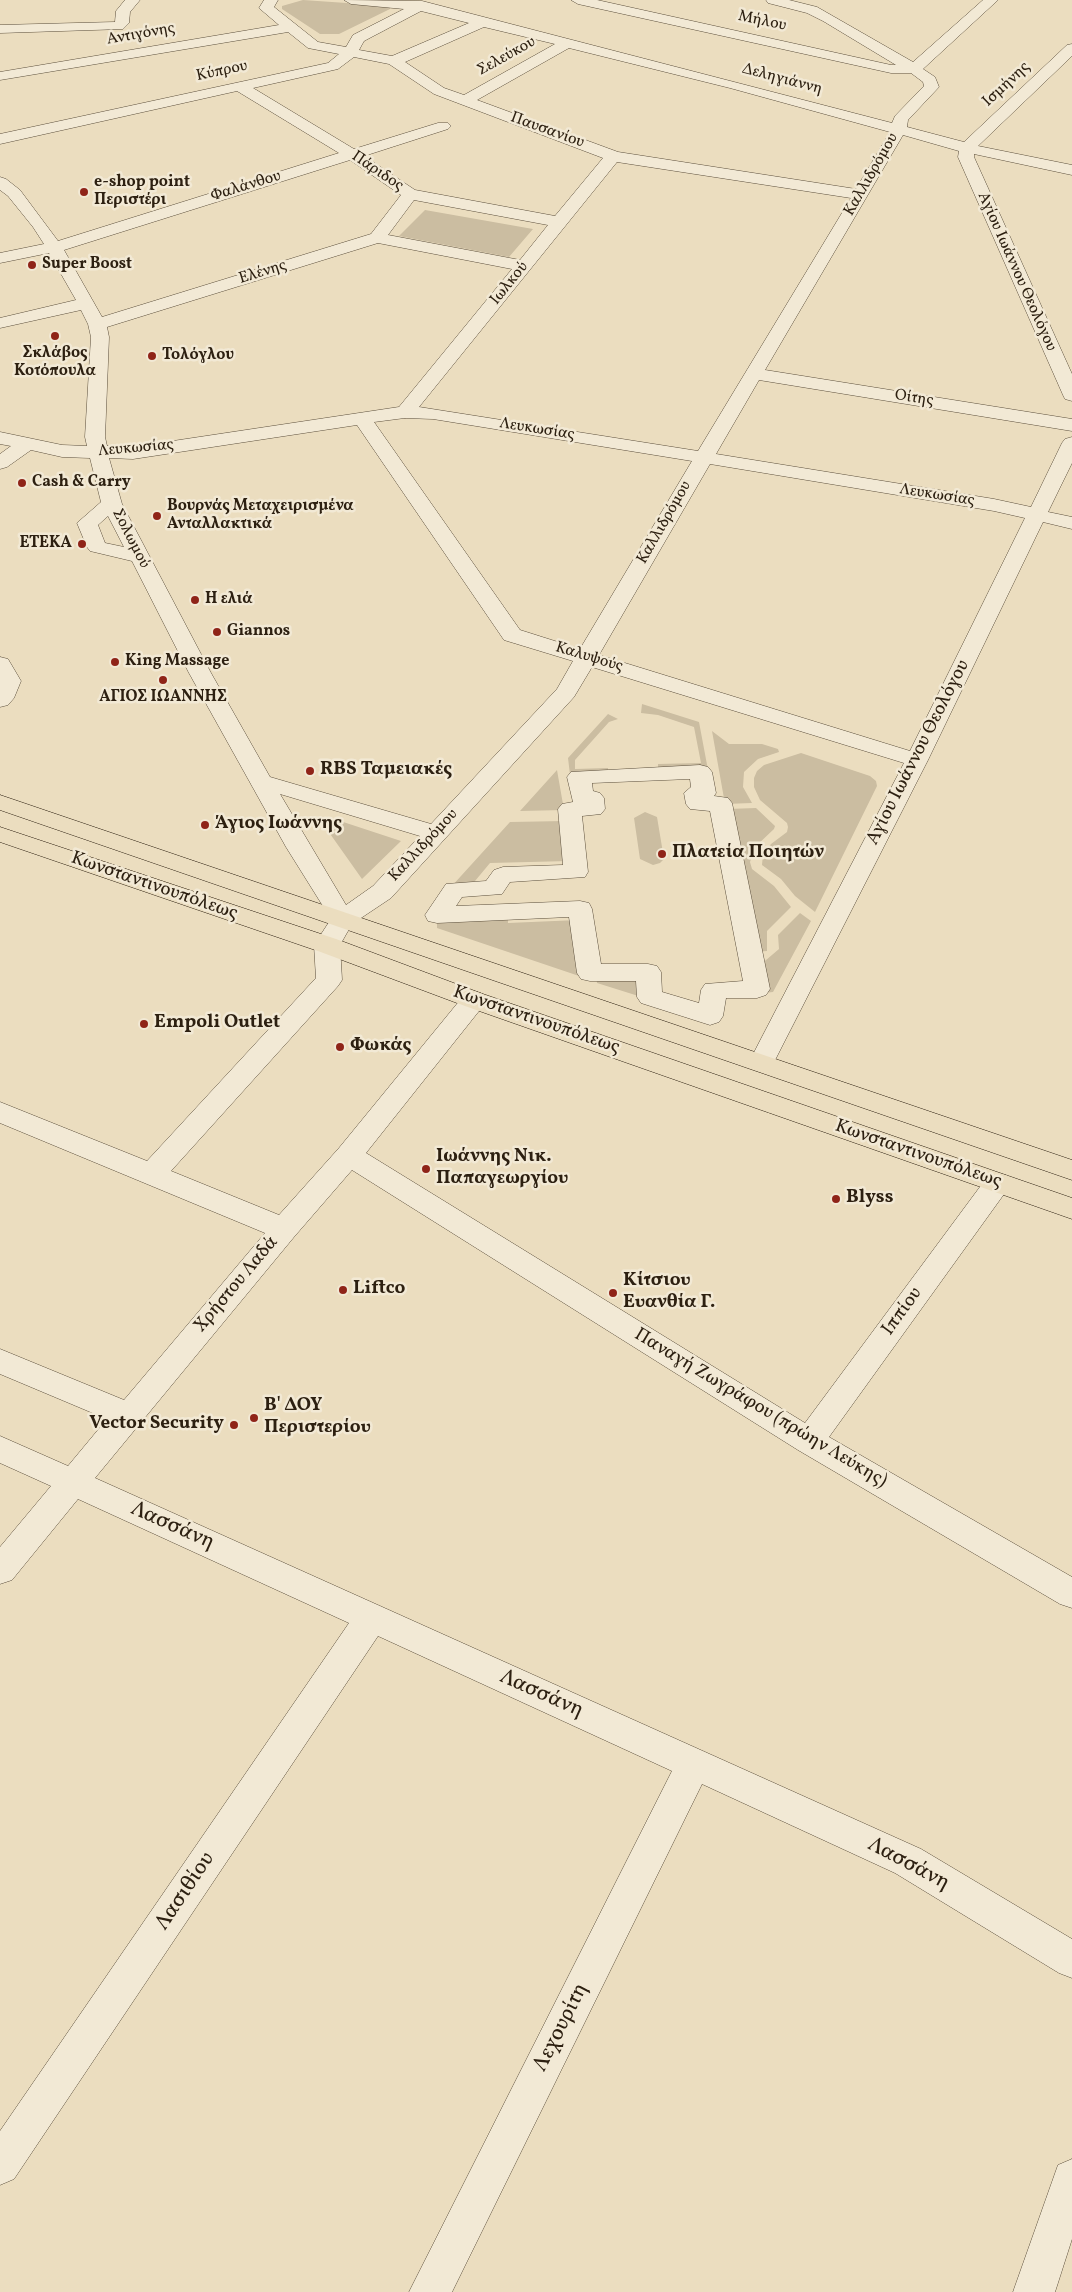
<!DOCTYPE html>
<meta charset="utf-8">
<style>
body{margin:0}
canvas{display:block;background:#ebddbf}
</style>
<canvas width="1072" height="2292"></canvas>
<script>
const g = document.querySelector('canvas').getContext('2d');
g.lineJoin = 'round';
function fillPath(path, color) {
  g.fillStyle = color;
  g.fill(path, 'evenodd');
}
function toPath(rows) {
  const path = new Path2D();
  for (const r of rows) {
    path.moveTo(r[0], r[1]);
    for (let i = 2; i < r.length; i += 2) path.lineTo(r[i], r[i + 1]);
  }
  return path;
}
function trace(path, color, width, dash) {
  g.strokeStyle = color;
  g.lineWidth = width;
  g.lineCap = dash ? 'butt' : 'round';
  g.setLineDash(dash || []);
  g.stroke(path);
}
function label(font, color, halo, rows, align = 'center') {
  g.font = font + ' Vollkorn,serif';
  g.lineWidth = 5;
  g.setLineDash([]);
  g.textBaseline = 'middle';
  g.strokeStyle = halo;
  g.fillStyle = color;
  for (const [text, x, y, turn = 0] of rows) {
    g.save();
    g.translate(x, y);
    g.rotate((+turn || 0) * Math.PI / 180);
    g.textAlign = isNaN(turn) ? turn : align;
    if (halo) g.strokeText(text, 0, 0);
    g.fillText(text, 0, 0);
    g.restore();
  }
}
const green = toPath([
 [303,0,390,6,390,9,339,34,320,34,282,9,282,6],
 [425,210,533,229,509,257,399,236],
 [642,704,699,722,714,802,704,770,658,771,658,764,701,763,694,727,658,715,641,713],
 [608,714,618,719,609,722,575,760,575,769,608,768,608,774,576,775,574,808,568,758],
 [712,731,729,744,762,744,778,749,779,752,758,759,744,772,743,787,752,803,725,804],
 [801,753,870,776,876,781,877,786,815,912,795,896,781,879,762,865,763,854,771,844,787,832,788,827,787,823,760,800,754,787,754,778,757,771,764,765],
 [557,770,564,810,520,811],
 [756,808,775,826,774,829,755,847,750,862,752,869,774,886,791,907,767,931,767,951,754,952,728,809],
 [645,812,657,817,664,859,660,863,653,865,640,859,634,818],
 [328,817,401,841,362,879,321,821],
 [565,821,569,861,490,863,470,887,451,887,510,822],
 [800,913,811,921,773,992,764,993,759,966,779,949,778,935],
 [508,914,508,923,578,920,585,978,437,928,437,917],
 [596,975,646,975,648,999,597,983]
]);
const minor = toPath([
 [125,0,140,0,130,12,129,23,123,29,0,33,0,25,115,22,116,11,125,0],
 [264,0,278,0,274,7,318,42,346,47,353,35,404,9,351,4,344,0,422,1,892,123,895,116,924,86,923,82,911,73,891,73,578,4,571,0,597,0,891,65,896,65,823,21,807,13,768,3,766,0,789,0,817,7,913,62,983,0,998,0,923,69,935,77,939,87,908,120,907,127,964,142,1067,45,1072,44,1072,56,978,146,1072,165,1072,175,974,154,974,157,1072,374,1072,401,1065,399,1063,395,958,157,959,151,903,135,765,370,1072,419,1072,431,759,380,716,454,994,499,1031,507,1062,443,1065,439,1072,437,1072,463,1048,512,1072,517,1072,529,1043,522,928,760,771,1068,762,1071,753,1068,749,1062,904,763,592,667,574,697,391,898,352,924,340,945,342,980,338,986,171,1171,279,1215,339,1148,465,994,474,991,483,994,487,1000,483,1006,366,1153,805,1423,988,1176,998,1173,1008,1176,1012,1183,829,1437,1072,1577,1072,1608,1060,1604,798,1450,352,1170,294,1237,95,1478,921,1849,1072,1939,1072,1978,1059,1973,895,1873,702,1784,452,2292,409,2292,672,1771,378,1636,14,2179,0,2185,0,2131,349,1623,78,1499,12,1580,0,1584,0,1547,51,1486,0,1463,0,1436,68,1466,107,1419,0,1374,0,1349,124,1400,265,1233,0,1123,0,1102,147,1161,316,978,314,945,331,919,286,847,189,673,132,561,90,551,87,547,77,523,101,502,90,458,62,457,31,450,7,467,0,469,0,454,11,446,0,444,0,432,62,445,87,446,85,437,91,337,88,324,81,310,0,328,0,318,76,300,49,253,0,263,0,253,44,244,33,227,8,196,0,190,0,177,6,179,20,190,58,241,339,153,237,91,0,144,0,134,328,63,339,54,308,48,288,32,0,80,0,72,279,25,259,8,264,0],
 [421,11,469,23,392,56,359,50,364,41,421,11],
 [484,27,555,44,464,95,444,88,405,62,484,27],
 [569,48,730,88,890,132,856,189,618,152,477,100,569,48],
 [354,57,389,64,434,94,603,158,555,216,415,190,364,156,448,129,451,126,448,123,438,123,354,149,253,88,338,69,354,57],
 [350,160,401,195,371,234,102,317,64,250,350,160],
 [617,162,851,198,698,451,419,407,617,162],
 [414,200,548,225,520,260,388,235,414,200],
 [378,243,512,269,399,407,133,447,107,446,105,437,109,337,107,327,378,243],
 [405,418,433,419,692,461,580,649,520,630,374,422,405,418],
 [357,425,504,640,573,661,557,689,431,824,270,777,211,673,122,504,109,458,133,459,357,425],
 [710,464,994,511,1025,518,910,751,599,655,710,464],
 [108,516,124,547,105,543,98,525,108,516],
 [280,794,420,836,373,886,346,905,280,794],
 [0,657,8,659,21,681,14,698,8,705,0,707,0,657],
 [700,765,708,767,712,772,716,793,714,796,728,798,732,803,770,989,766,995,757,998,726,998,723,1016,719,1022,710,1025,641,1003,637,997,636,981,590,981,581,979,577,973,569,917,437,923,428,921,425,915,446,884,486,881,494,870,503,867,563,865,558,809,562,804,573,802,567,777,571,772,700,765],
 [690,779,691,787,684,793,686,804,690,809,710,811,743,981,705,984,701,990,699,1003,662,992,661,972,657,966,648,964,601,964,592,909,589,903,580,901,456,906,462,897,502,894,510,882,585,877,588,872,582,816,601,814,605,809,604,798,600,793,593,791,592,783,690,779],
 [1072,2159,1072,2239,1055,2292,1013,2292,1058,2165,1072,2159]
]);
const major = toPath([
 [0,795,1072,1160,1072,1180,0,810,0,795],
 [0,827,336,939,483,994,1072,1198,1072,1219,465,1006,318,951,0,842,0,827]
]);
const markers = [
 [84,192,5,"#8f2418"],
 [32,265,5,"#8f2418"],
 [55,336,5,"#8f2418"],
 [152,356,5,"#8f2418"],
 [22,483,5,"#8f2418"],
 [157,516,5,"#8f2418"],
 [82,544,5,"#8f2418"],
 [195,600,5,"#8f2418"],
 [217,632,5,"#8f2418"],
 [115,662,5,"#8f2418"],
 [163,680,5,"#8f2418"],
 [310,771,5,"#8f2418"],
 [205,825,5,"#8f2418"],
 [662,854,5,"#8f2418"],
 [144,1024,5,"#8f2418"],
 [340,1047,5,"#8f2418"],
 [426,1169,5,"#8f2418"],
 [836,1199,5,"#8f2418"],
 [343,1290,5,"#8f2418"],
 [613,1293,5,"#8f2418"],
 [254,1418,5,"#8f2418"],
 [234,1425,5,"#8f2418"]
];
const farStreetnames = [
 ["Μήλου",762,22,12],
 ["Αντιγόνης",141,35,-10],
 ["Σελεύκου",507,57,-29],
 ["Κύπρου",222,72,-12],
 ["Δεληγιάννη",782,80,15],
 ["Ισμήνης",1007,85,-43],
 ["Παυσανίου",547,131,20],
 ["Πάριδος",377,172,34],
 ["Καλλιδρόμου",872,175,-60],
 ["Φαλάνθου",246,187,-17],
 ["Αγίου Ιωάννου Θεολόγου",1016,272,66],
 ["Ελένης",263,273,-17],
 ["Ιωλκού",510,284,-51],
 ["Οίτης",914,399,9],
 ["Λευκωσίας",537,430,9],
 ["Λευκωσίας",136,449,-5],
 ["Λευκωσίας",937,496,9],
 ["Καλλιδρόμου",665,523,-60],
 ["Σολωμού",130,539,63],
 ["Καλυψούς",589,658,17],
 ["Καλλιδρόμου",424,846,-47]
];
const farPoinames = [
 ["e-shop point",94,183],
 ["Περιστέρι",94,201],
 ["Super Boost",42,265],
 ["Σκλάβος",55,354,"center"],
 ["Κοτόπουλα",55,372,"center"],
 ["Τολόγλου",162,356],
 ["Cash & Carry",32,483],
 ["Βουρνάς Μεταχειρισμένα",167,507],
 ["Ανταλλακτικά",167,525],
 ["ΕΤΕΚΑ",72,544,"right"],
 ["Η ελιά",205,600],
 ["Giannos",227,632],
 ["King Massage",125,662],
 ["ΑΓΙΟΣ ΙΩΑΝΝΗΣ",163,698,"center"]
];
const streetNames = [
 ["Αγίου Ιωάννου Θεολόγου",919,753,-63],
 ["Κωνσταντινουπόλεως",154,887,19],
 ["Κωνσταντινουπόλεως",536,1021,19],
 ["Κωνσταντινουπόλεως",918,1155,19],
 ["Χρήστου Λαδά",237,1285,-50],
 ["Ιππίου",903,1312,-54],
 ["Παναγή Ζωγράφου (πρώην Λεύκης)",760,1409,31]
];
const poiNames = [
 ["RBS Ταμειακές",320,771],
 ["Άγιος Ιωάννης",215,825],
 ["Πλατεία Ποιητών",672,854],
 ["Empoli Outlet",154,1024],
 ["Φωκάς",350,1047],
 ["Ιωάννης Νικ.",436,1158],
 ["Παπαγεωργίου",436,1180],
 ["Blyss",846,1199],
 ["Κίτσιου",623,1282],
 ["Ευανθία Γ.",623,1304],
 ["Liftco",353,1290],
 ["Β' ΔΟΥ",264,1407],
 ["Περιστερίου",264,1429],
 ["Vector Security",224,1425,"right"]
];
const nearStreetnames = [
 ["Λασσάνη",172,1527,24],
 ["Λασσάνη",541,1695,24],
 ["Λασσάνη",908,1865,28],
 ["Λασιθίου",186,1892,-56],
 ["Λεχουρίτη",562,2028,-63]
];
fillPath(green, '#cbbda1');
trace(minor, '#5c4f3c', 1);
trace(major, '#2d2011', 1);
fillPath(minor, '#f2e9d5');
fillPath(major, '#ebddbf');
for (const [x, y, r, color] of markers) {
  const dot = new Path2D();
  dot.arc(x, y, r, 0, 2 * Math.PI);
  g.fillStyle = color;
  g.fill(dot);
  trace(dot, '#f2e9d5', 2);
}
label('16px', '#2d2011', '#f2e9d5', farStreetnames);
label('bold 16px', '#2d2011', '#f2e9d5', farPoinames, 'left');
label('19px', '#2d2011', '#f2e9d5', streetNames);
label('bold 19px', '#2d2011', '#f2e9d5', poiNames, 'left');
label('22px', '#2d2011', '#f2e9d5', nearStreetnames);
</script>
